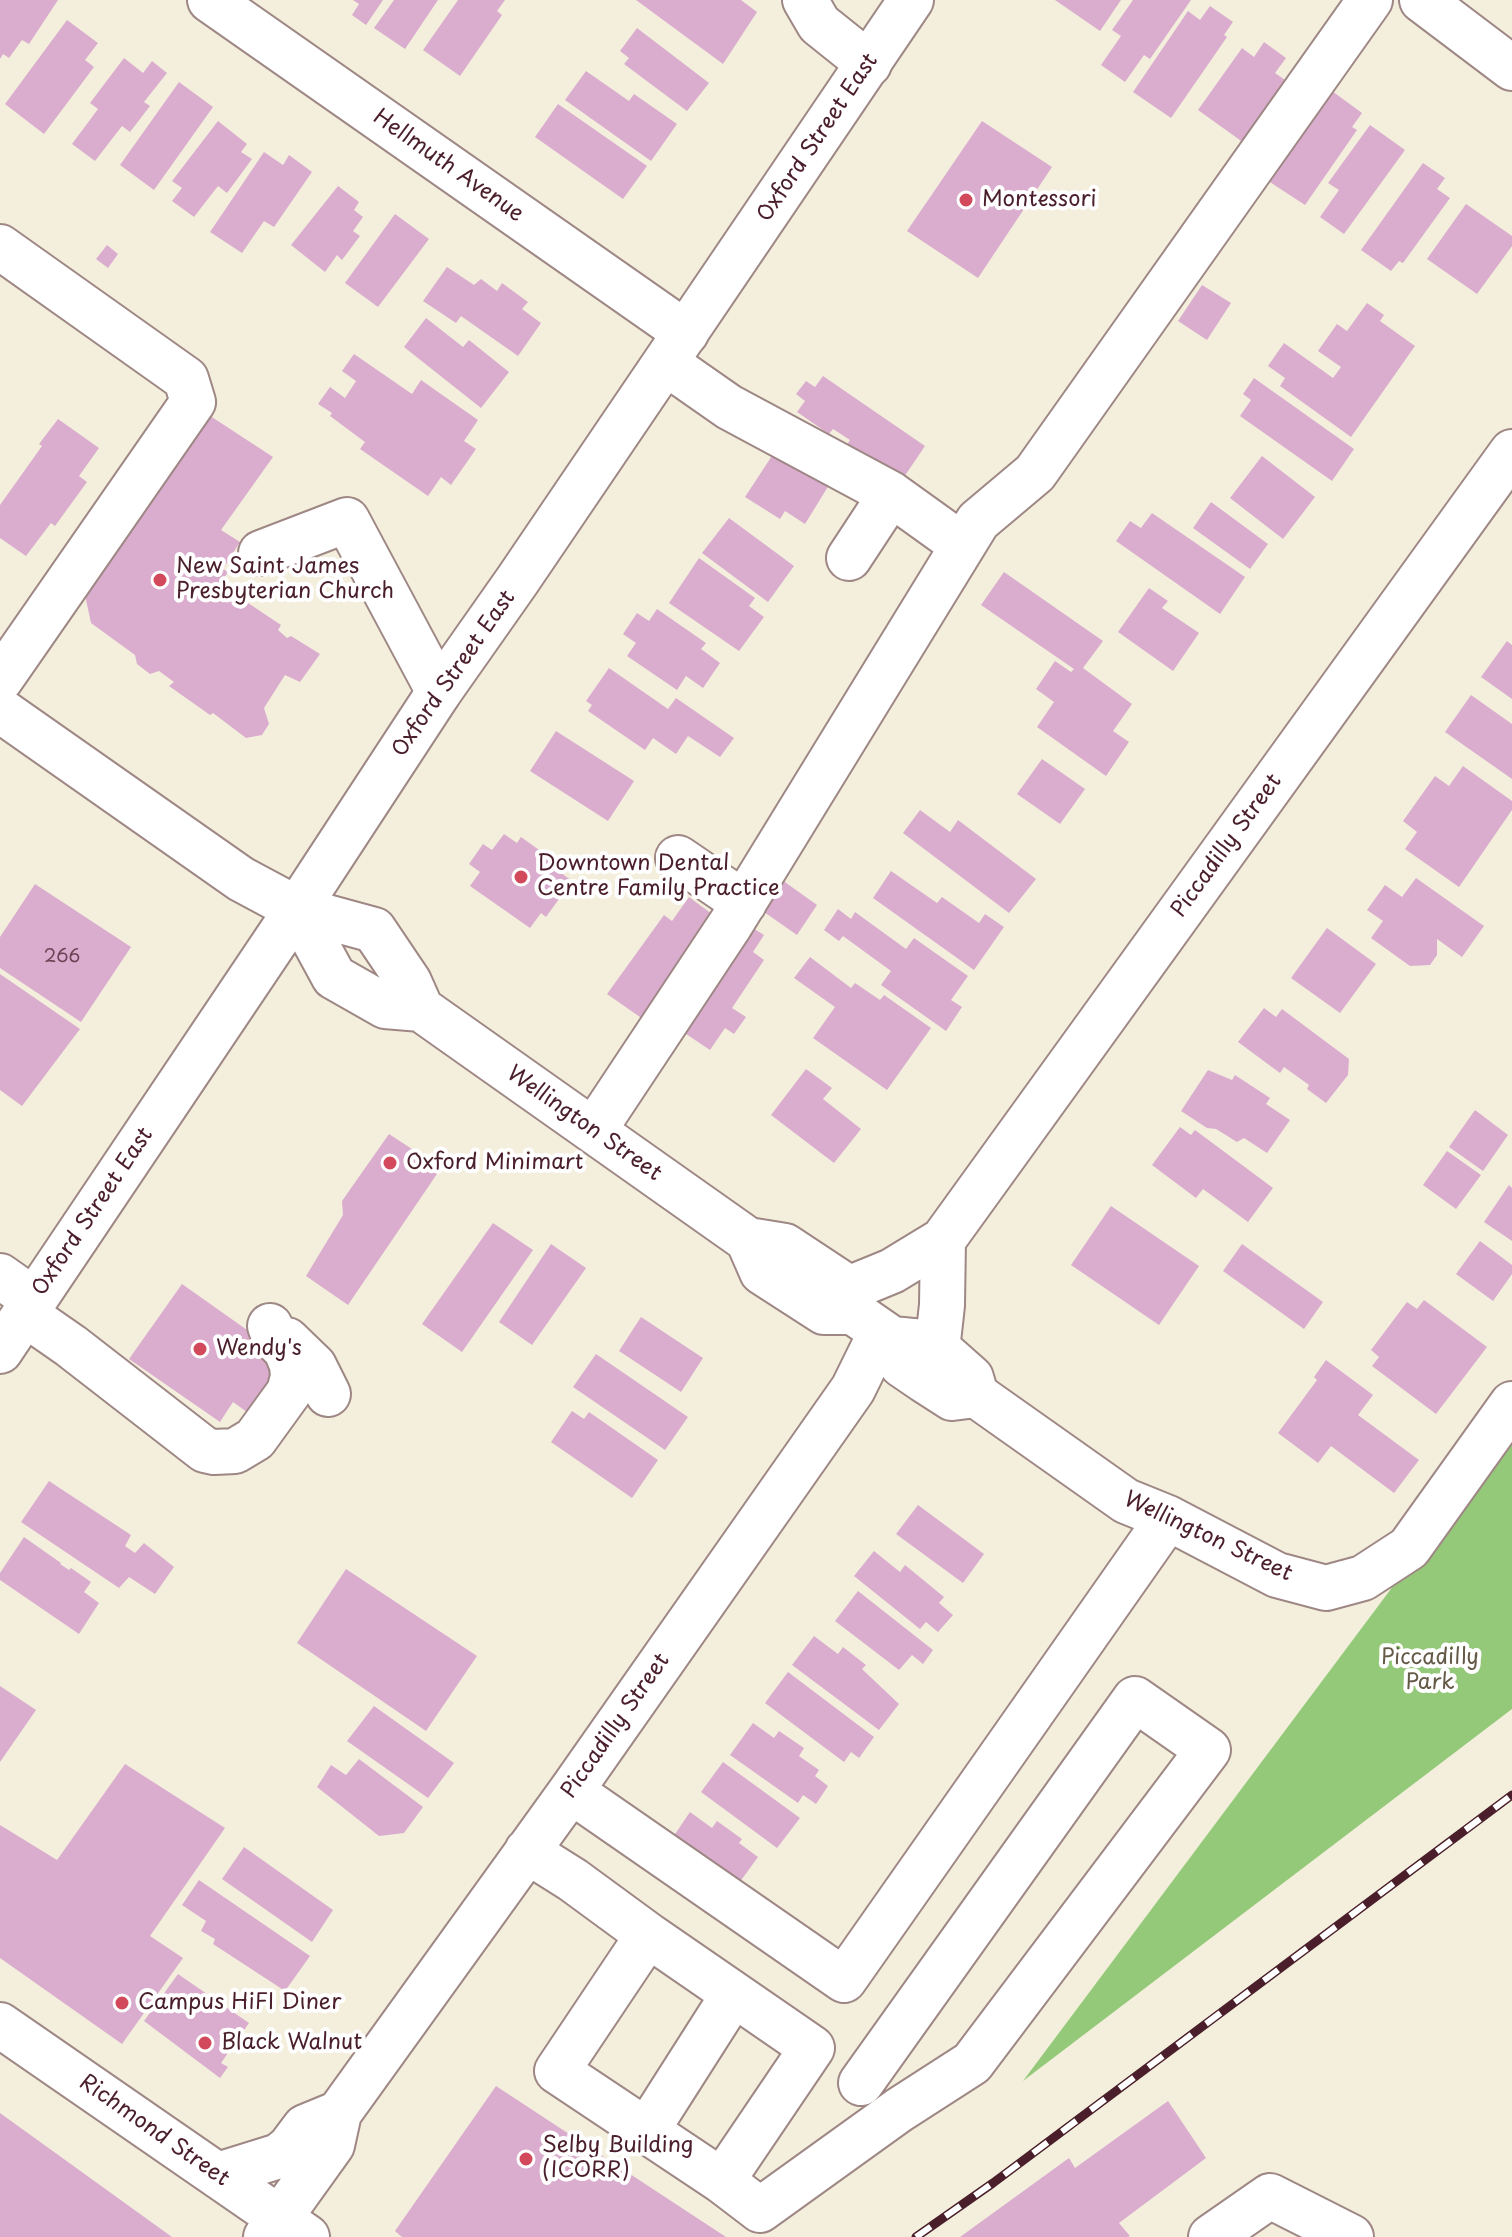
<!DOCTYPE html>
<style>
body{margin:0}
canvas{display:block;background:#f3efdc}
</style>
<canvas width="1512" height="2237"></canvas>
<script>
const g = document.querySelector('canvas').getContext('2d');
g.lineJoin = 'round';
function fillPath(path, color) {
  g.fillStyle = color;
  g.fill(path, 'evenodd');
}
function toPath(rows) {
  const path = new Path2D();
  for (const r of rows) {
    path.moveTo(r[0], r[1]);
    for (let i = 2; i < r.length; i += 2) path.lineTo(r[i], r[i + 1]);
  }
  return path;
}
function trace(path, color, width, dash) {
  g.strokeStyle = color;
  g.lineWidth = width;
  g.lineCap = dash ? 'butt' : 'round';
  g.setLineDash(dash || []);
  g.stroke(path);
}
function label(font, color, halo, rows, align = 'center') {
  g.font = font + ' "Playpen Sans",sans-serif';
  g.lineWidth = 8;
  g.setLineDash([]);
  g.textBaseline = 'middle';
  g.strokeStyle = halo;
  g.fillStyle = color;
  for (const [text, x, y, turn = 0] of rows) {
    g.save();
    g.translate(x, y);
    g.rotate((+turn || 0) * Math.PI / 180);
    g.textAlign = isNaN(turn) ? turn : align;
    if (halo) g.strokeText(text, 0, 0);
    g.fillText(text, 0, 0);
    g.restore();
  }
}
const green = toPath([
 [1512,1427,1512,1709,1023,2081]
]);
const building = toPath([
 [0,0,58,0,29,44,22,40,9,58,3,54,0,59],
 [353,0,383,0,366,25,352,15,359,4],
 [394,0,438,0,405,49,374,28],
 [458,0,505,0,497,11,502,15,460,76,423,50],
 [636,0,741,0,757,12,723,64],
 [1055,0,1121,0,1100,31],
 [1133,0,1191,0,1150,59,1144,55,1125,82,1101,65,1121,36,1112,30],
 [1210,6,1233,22,1224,35,1227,37,1171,118,1133,92,1188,11,1200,20],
 [67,20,98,43,85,60,94,67,44,134,5,104],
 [637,28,709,83,687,111,624,64,629,58,620,51],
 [1264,42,1286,58,1275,73,1288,82,1244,143,1198,110,1242,48,1254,57],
 [124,58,143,73,152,61,167,73,144,102,150,106,130,132,122,126,95,161,72,144,98,109,90,103],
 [586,71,629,101,634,94,677,124,651,161,565,100],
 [179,82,213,107,154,190,120,165],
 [1332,91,1362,113,1352,127,1357,130,1305,205,1259,175],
 [558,104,647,166,623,199,535,137],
 [218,121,247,144,241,152,252,159,227,193,218,186,194,217,172,201,182,188,172,181],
 [982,121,1052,167,978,278,907,231],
 [1370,125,1405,150,1344,234,1320,217,1339,190,1328,183],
 [264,152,283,165,289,155,312,172,274,227,264,221,242,253,210,232],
 [1423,163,1445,178,1437,189,1450,198,1403,263,1399,261,1391,271,1361,250],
 [338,186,359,202,354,210,363,217,353,231,360,236,342,260,337,255,325,272,291,245],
 [1466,204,1512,236,1512,246,1477,294,1427,259],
 [395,214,429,239,378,307,345,283],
 [107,245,118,254,108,268,96,259],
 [447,267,474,285,481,279,497,291,502,283,528,302,522,309,541,323,518,356,461,316,456,323,423,301],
 [1202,285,1231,303,1207,340,1178,321],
 [1367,303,1384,315,1380,321,1415,346,1351,437,1280,386,1285,378,1268,366,1284,343,1333,378,1341,367,1318,351,1337,324,1347,331],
 [426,318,463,347,469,340,509,372,481,408,404,347],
 [354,354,412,394,421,380,478,420,464,441,476,449,451,485,441,477,428,496,360,449,365,442,330,416,332,413,318,404,330,387,345,398,356,381,342,371],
 [823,376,925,446,900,483,846,446,850,440,833,429,829,434,797,412,805,401,796,394,806,381,815,387],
 [1254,378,1354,449,1332,481,1240,416,1251,400,1243,394],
 [198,408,273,457,221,530,240,542,223,569,228,572,218,587,231,598,233,593,281,625,278,630,287,638,291,636,320,654,300,682,285,675,264,708,269,724,262,735,246,738,213,713,210,715,169,686,174,682,159,671,150,674,137,664,135,655,91,623,85,595,119,550,106,541],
 [58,419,99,448,79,476,87,482,55,526,51,523,26,556,0,538,0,505,42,446,39,444],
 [781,442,829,485,805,524,785,511,780,519,745,497],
 [1262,456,1315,497,1283,539,1230,498],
 [1211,502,1268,544,1250,569,1193,528],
 [1152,513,1245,577,1220,614,1116,541,1130,521,1141,528],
 [729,518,794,566,768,602,702,553],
 [699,558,755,598,749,606,764,617,739,651,669,603],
 [1004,572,1103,641,1083,668,1132,704,1113,731,1129,742,1106,776,1037,727,1054,702,1036,689,1055,661,1071,672,1074,669,981,605],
 [1149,588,1168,601,1162,608,1199,633,1173,671,1118,632],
 [657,609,706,643,701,649,720,663,703,688,686,676,677,690,627,656,636,643,623,634,637,613,649,621],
 [1507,641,1512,645,1512,699,1481,677],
 [609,668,668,709,676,698,734,738,720,757,688,736,676,754,653,738,645,750,588,711,592,705,586,701],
 [1471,695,1512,724,1512,779,1445,732],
 [556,731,634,781,608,821,530,771],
 [1042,759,1085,789,1060,824,1017,794],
 [1463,766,1512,801,1512,810,1459,887,1405,849,1417,832,1403,821,1435,776,1449,786],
 [920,810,950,832,958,820,1036,879,1009,913,903,833],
 [504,834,517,843,521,837,563,867,560,872,572,881,546,917,541,913,530,928,470,886,480,872,469,864,483,844,492,850],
 [891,871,937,903,942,897,979,923,985,914,1004,927,974,970,873,898],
 [775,875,817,905,797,935,754,905],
 [1416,878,1484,926,1462,957,1437,939,1437,955,1430,965,1410,966,1371,938,1383,921,1367,910,1385,885,1402,897],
 [35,884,131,947,81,1022,0,968,0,937],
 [689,897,716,917,650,1024,607,994,664,915,672,921],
 [838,909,851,919,855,912,906,949,914,938,968,976,951,1000,962,1007,946,1031,881,985,891,971,843,936,839,941,824,930],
 [740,920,764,935,753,952,764,960,732,1008,746,1017,734,1034,725,1028,710,1050,686,1034,691,1026,677,1016],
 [1327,928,1376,964,1340,1013,1291,978],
 [810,957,851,988,855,983,880,1000,884,995,931,1028,887,1090,813,1038,835,1007,794,978],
 [0,974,80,1029,22,1106,0,1090],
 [1264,1008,1276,1017,1282,1009,1349,1059,1348,1075,1326,1103,1307,1089,1309,1085,1284,1067,1280,1073,1238,1042],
 [806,1069,832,1088,823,1099,861,1129,834,1163,771,1115],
 [1208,1070,1232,1080,1235,1075,1270,1098,1266,1104,1290,1120,1267,1153,1244,1138,1237,1142,1216,1129,1207,1128,1181,1111],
 [1475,1110,1508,1135,1483,1171,1449,1147],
 [1180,1127,1191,1135,1195,1130,1273,1188,1248,1222,1203,1189,1196,1198,1152,1165],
 [389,1134,441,1168,348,1305,306,1276,343,1215,342,1201],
 [1447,1151,1481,1175,1456,1209,1423,1185],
 [1509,1185,1512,1188,1512,1241,1484,1222],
 [1111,1206,1199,1266,1159,1325,1071,1265],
 [493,1223,533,1250,462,1352,422,1324],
 [1480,1241,1512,1265,1512,1274,1493,1301,1456,1274],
 [551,1244,586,1268,532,1345,499,1322],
 [1242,1244,1323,1302,1304,1329,1223,1271],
 [182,1284,267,1344,280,1367,247,1412,233,1402,220,1422,129,1359],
 [1424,1300,1487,1347,1436,1414,1372,1366,1379,1357,1371,1350,1407,1302,1417,1309],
 [641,1317,703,1358,681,1392,619,1351],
 [596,1354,688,1417,665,1450,573,1387],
 [1326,1360,1373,1395,1358,1415,1419,1460,1394,1493,1331,1446,1318,1463,1278,1433,1317,1380,1314,1377],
 [572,1411,584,1419,589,1412,658,1460,632,1498,551,1442],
 [49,1481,131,1535,125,1546,135,1553,144,1543,174,1567,155,1594,129,1577,119,1588,21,1522],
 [918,1505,984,1554,963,1583,896,1534],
 [24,1537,61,1563,60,1564,69,1570,71,1568,91,1582,84,1592,99,1603,79,1634,0,1580,0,1573],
 [874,1551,900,1572,905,1565,944,1597,939,1603,953,1615,938,1632,926,1622,920,1629,854,1576],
 [346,1569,477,1656,426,1731,297,1643],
 [858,1591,933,1650,923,1664,912,1655,899,1670,835,1621],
 [814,1636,838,1654,843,1647,866,1665,862,1669,899,1704,879,1730,792,1665],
 [788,1672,874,1737,859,1758,851,1752,844,1762,765,1703],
 [0,1686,36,1710,0,1762],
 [374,1706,454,1763,428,1798,347,1741],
 [753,1723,774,1738,779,1731,804,1748,799,1756,819,1770,815,1776,828,1786,816,1804,803,1795,798,1803,730,1755],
 [359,1759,423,1807,404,1833,379,1836,317,1787,331,1765,346,1775],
 [723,1762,800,1818,777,1848,701,1792],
 [125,1764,225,1828,150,1936,183,1958,122,2044,0,1958,0,1825,57,1860],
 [690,1812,712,1828,717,1821,742,1839,739,1843,758,1857,734,1890,669,1843],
 [244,1847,333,1910,312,1942,222,1879],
 [199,1880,310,1956,285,1991,213,1944,215,1939,201,1931,206,1921,182,1905],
 [178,1974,249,2023,221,2063,228,2067,220,2078,144,2021],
 [496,2086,726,2237,402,2237,395,2231],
 [1168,2101,1206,2158,1119,2223,1130,2236,1128,2237,960,2237,1069,2158,1075,2168],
 [0,2113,172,2237,0,2237]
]);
const minor = toPath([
 [210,0,686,333],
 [805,0,819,24,869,64],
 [1422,0,1512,68],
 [0,247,186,379,193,402,0,680],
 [666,363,729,407,891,494,962,545],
 [261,553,347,520,439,692],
 [849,558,891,494],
 [0,710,241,879,297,909,374,930,409,982,421,1009],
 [678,858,744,903],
 [297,909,334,977,385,1006,421,1009,748,1240,785,1246,844,1285,848,1289,853,1312],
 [594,1130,730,925,978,521,1035,473,1370,0],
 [748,1240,762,1272,824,1312,853,1312,892,1339,923,1342,944,1354,971,1378,976,1395,1126,1501,1168,1518,1277,1575,1326,1588,1363,1578,1409,1548,1512,1404],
 [0,1276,34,1300],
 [848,1289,892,1271,943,1240,1512,452],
 [25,1314,71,1346,205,1450,214,1452,235,1451,255,1439,289,1392,293,1377,292,1365,286,1350,275,1339,270,1326],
 [892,1339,902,1365,924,1380,952,1398,976,1395],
 [287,1340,314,1366,328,1394],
 [937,1350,942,1305,943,1240],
 [571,1791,844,1980,1168,1518],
 [527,1851,573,1880,648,1935],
 [647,2130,733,1995],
 [218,2175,279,2156,290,2147,305,2127,339,2113],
 [722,2181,812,2048,648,1935,557,2071,722,2181,760,2210,899,2110,972,2063,1208,1750,1135,1699,861,2083],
 [266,2237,332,2145,339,2113,571,1791,853,1389,881,1332],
 [1211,2237,1270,2196,1351,2237]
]);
const major = toPath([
 [0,1351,297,909,439,692,517,581,911,0],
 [0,2025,307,2237]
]);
const rail = toPath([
 [916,2237,993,2183,1512,1795]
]);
const markers = [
 [966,200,8,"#d1495b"],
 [160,580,8,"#d1495b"],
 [521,877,8,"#d1495b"],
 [390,1163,8,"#d1495b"],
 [200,1349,8,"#d1495b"],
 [122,2003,8,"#d1495b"],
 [205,2043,8,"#d1495b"],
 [526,2159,8,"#d1495b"]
];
const numberNames = [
 ["266",62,957]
];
const streetNames = [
 ["Oxford Street East",818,138,-56],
 ["Hellmuth Avenue",448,166,35],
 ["Oxford Street East",454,674,-55],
 ["Piccadilly Street",1227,846,-54],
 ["Wellington Street",584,1124,35],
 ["Oxford Street East",93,1212,-56],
 ["Wellington Street",1208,1537,25],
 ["Piccadilly Street",616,1726,-55],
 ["Richmond Street",154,2131,35]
];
const poiNames = [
 ["Montessori",982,200],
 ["New Saint James",176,567],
 ["Presbyterian Church",176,592],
 ["Downtown Dental",537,864],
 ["Centre Family Practice",537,889],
 ["Oxford Minimart",406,1163],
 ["Wendy's",216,1349],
 ["Campus HiFI Diner",138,2003],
 ["Black Walnut",221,2043],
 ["Selby Building",542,2146],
 ["(ICORR)",542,2171]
];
const parkNames = [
 ["Piccadilly",1430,1658],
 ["Park",1430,1683]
];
fillPath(green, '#95c97a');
fillPath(building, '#daadcf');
trace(minor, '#9e8784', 48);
trace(major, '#9e8784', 48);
trace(minor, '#fff', 44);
trace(major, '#fff', 44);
trace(rail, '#4a1f2b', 9);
trace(rail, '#fff', 6, [18]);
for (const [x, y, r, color] of markers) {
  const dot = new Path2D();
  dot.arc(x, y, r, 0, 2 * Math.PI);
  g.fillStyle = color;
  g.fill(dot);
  trace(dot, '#fff', 3);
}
label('18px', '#6e4254', null, numberNames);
label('22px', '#4a1f2b', '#fff', streetNames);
label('22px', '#4a1f2b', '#fff', poiNames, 'left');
label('22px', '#645a47', '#fff', parkNames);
</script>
